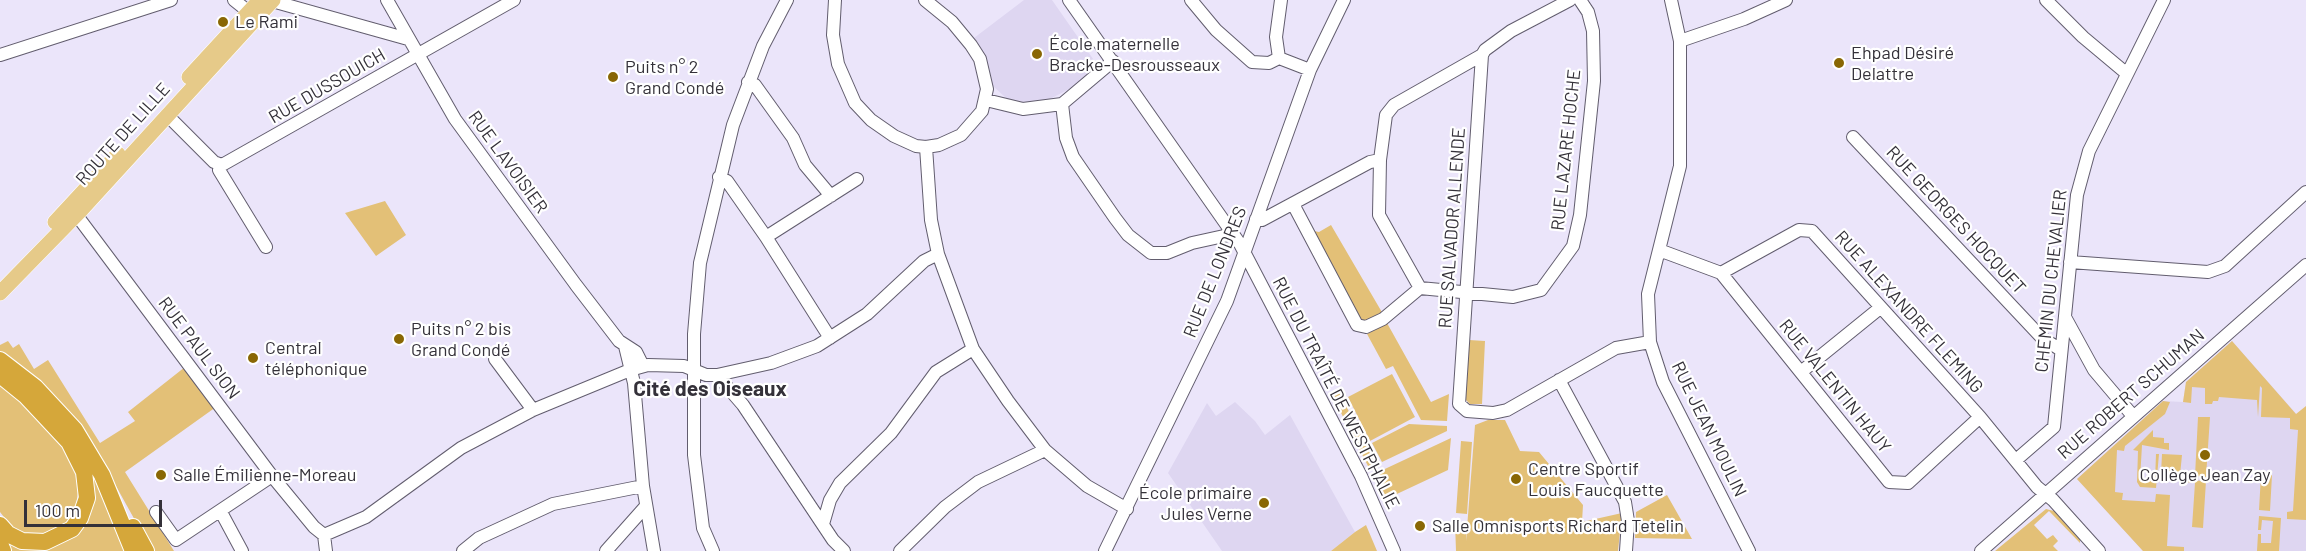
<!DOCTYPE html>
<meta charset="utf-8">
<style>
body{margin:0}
#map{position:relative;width:2306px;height:551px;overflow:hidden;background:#ebe5fa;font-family:Barlow,sans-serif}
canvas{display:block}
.scale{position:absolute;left:24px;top:500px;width:138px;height:27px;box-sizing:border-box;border:3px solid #343139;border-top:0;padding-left:8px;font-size:18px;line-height:21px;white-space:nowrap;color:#343139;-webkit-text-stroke:4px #fff;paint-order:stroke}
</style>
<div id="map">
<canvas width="2306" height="551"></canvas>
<div class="scale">100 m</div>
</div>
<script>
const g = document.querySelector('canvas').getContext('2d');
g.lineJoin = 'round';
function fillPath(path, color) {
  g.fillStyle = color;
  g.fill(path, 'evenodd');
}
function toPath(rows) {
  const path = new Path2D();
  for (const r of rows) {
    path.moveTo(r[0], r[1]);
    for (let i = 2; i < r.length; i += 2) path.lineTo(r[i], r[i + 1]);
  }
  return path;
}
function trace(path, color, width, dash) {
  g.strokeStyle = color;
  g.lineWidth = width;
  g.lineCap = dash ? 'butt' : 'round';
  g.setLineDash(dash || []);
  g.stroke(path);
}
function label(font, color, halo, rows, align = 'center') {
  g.font = font + ' Barlow,sans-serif';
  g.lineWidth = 4.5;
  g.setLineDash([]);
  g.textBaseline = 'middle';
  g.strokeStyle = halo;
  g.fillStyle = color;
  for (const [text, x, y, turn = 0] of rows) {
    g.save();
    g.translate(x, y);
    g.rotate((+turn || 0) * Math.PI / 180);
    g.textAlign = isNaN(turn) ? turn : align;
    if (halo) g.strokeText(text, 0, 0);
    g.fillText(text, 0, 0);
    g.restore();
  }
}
const built = toPath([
 [1024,0,1052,0,1098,66,1077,85,1046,101,1023,103,1007,99,992,85,986,61,974,38],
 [2232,341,2306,425,2306,551,2143,551,2077,479,2163,401,2183,402,2186,382],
 [1235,402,1255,421,1265,435,1290,415,1355,532,1331,551,1222,551,1168,473,1207,403,1216,416]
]);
const green = toPath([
 [385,201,406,235,376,256,345,213],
 [1331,225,1383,314,1370,322,1360,319,1312,235,1314,231,1319,232],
 [1387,323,1431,402,1449,394,1447,421,1421,420,1393,366,1386,369,1367,334],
 [1469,340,1485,341,1482,404,1470,404,1465,399],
 [8,341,13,348,19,344,34,369,48,360,100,443,135,421,128,412,185,367,216,407,125,472,174,551,152,551,101,459,0,353,0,345],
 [2232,341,2296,414,2306,406,2306,520,2287,519,2287,512,2293,511,2298,430,2290,429,2290,418,2261,417,2262,388,2260,386,2258,417,2257,400,2219,397,2218,401,2213,401,2212,404,2205,404,2205,388,2192,387,2191,403,2183,402,2186,382],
 [1392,374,1415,417,1370,441,1348,397],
 [0,382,49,426,74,463,79,487,75,511,63,526,43,535,25,535,14,530,0,512],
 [1339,392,1376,465,1369,468,1332,395],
 [2163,401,2170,402,2165,414,2125,446,2124,451,2117,450,2115,492,2123,493,2122,500,2155,502,2156,494,2170,495,2167,546,2184,547,2184,551,2143,551,2077,479],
 [2198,417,2210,417,2206,477,2195,476],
 [1488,420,1505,420,1520,451,1539,452,1583,505,1582,522,1622,513,1618,551,1456,551,1455,523,1466,524,1466,541,1475,425],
 [1409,424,1447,426,1447,431,1382,462,1372,443],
 [2153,430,2153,437,2164,438,2164,443,2169,443,2169,450,2142,445,2140,480,2155,481,2156,454,2159,454,2156,488,2140,487,2137,482,2138,451,2133,450],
 [1451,438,1448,470,1384,500,1372,475],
 [1461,441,1472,442,1467,514,1456,513],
 [83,452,129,551,12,551,6,537,14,541,80,525],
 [2162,454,2182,455,2180,475,2161,474],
 [2261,475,2272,475,2270,511,2259,510],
 [2184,480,2206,481,2203,528,2192,527,2195,483,2184,482],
 [1667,495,1692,539,1635,538,1636,512],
 [2046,509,2054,511,2080,539,2080,543,2049,511,2034,525,2047,539,2053,535,2058,541,2053,546,2058,551,1995,551],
 [2259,516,2281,518,2279,551,2257,551,2258,534,2261,534,2261,543,2271,543,2273,521,2262,520,2261,530,2258,530],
 [1366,525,1377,551,1331,551,1355,532]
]);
const minor = toPath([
 [234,0,254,16],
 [387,0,455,119,576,285,619,341,636,352,643,366],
 [835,0,833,35,838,64,855,103,871,120,894,136,916,146,926,147,939,145,961,135,982,111,987,89,980,59,971,45,952,22,925,0],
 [1069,0,1240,244,1361,476,1394,551],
 [1191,0,1216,30,1252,62,1269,63,1279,58],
 [1570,0,1511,31,1485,50,1482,55,1394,105,1386,115,1380,160,1379,215,1420,288,1513,297,1541,290,1573,246,1580,215,1594,81,1593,31,1588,12,1580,0],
 [1671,0,1680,41,1680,166,1648,294,1650,342,1663,382,1749,551],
 [2046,0,2083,37,2126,73],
 [272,1,408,39],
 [1680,41,1744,19,1786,0],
 [0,55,171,0],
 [1482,55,1459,404,1467,411,1493,413,1507,410,1616,348,1650,342],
 [1279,58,1276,37,1281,0],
 [1279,58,1310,70],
 [1113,61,1062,104,1066,138,1073,157,1115,218,1128,235,1151,253,1167,253,1192,243,1233,234],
 [748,82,755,85,793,138,805,165,831,196],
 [986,100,1023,109,1062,104],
 [167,115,214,162,222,165,514,0],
 [1853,137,2042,338,2061,350],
 [926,147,931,220,938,254,973,349,1008,401,1045,450,1087,486,1127,509],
 [222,165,219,170,266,247],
 [719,177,727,181,766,237,830,338],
 [1293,204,1357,325,1366,327,1383,319,1420,288],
 [72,209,272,476,314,527,324,535,326,551],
 [1256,219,1262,220,1370,162,1380,160],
 [766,237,857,179],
 [1659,250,1721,273,1889,482,1908,483,1980,417],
 [2070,262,2208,272,2225,266,2306,192],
 [1721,273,1799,230,1812,231,1980,417,2037,487,2053,500,2099,551],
 [2065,317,2094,370,2133,416],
 [625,346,634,383,643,486,654,551],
 [495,359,533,410],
 [1801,372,1880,308],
 [717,375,743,405,833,540,844,551],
 [1559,380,1625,502,1628,521,1626,551],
 [2016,460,2054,427,2077,195,2089,151,2164,0],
 [156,512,176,540,272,476],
 [221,512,242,551],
 [823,524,830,500,840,483,891,433,936,372,973,349],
 [324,535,366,517,461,448,533,410,630,370,648,365,684,366,706,375,717,375,771,363,817,346,867,314,924,261,938,254],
 [463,551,479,538,553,504,643,486],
 [606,551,646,506],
 [713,551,703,528,694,455,694,334,700,263,733,125,763,46,787,0],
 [900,551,945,507,978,482,1045,450],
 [1105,551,1227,301,1310,70,1344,0],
 [1981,551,2306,265]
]);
const major = toPath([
 [189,77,260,0],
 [55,222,118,154],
 [0,293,82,209,273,0]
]);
const highway = toPath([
 [0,360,35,387,75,430,102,475,133,551],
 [0,375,26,396,69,442,84,472,87,498,80,518,72,529,45,542,22,541,8,534,0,525],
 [133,527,146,551],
 [0,544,3,551]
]);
const markers = [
 [223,22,6,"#896704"],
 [1037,54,6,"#896704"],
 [1839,63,6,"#896704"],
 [613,77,6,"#896704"],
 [399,339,6,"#896704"],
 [253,358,6,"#896704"],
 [2205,455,6,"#896704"],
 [161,475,6,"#896704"],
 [1516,479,6,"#896704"],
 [1264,503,6,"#896704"],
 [1420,526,6,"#896704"]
];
const poiNames = [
 ["Le Rami",235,22],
 ["École maternelle",1049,44],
 ["Bracke-Desrousseaux",1049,65],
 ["Ehpad Désiré",1851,53],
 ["Delattre",1851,74],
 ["Puits n° 2",625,67],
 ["Grand Condé",625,88],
 ["Puits n° 2 bis",411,329],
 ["Grand Condé",411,350],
 ["Central",265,348],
 ["téléphonique",265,369],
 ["Centre Sportif",1528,469],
 ["Louis Faucquette",1528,490],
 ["Salle Émilienne-Moreau",173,475],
 ["Collège Jean Zay",2205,475,"center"],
 ["École primaire",1252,493,"right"],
 ["Jules Verne",1252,514,"right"],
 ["Salle Omnisports Richard Tetelin",1432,526]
];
const streetNames = [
 ["RUE DUSSOUICH",327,86,-30],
 ["ROUTE DE LILLE",123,134,-48],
 ["RUE LAZARE HOCHE",1566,150,-84],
 ["RUE LAVOISIER",508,162,54],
 ["RUE GEORGES HOCQUET",1956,220,47],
 ["RUE SALVADOR ALLENDE",1452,228,-86],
 ["RUE DE LONDRES",1215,272,-68],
 ["CHEMIN DU CHEVALIER",2051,281,-84],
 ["RUE ALEXANDRE FLEMING",1909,312,48],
 ["RUE PAUL SION",199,348,53],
 ["RUE VALENTIN HAUY",1835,386,51],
 ["RUE DU TRAÎTÉ DE WESTPHALIE",1336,393,63],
 ["RUE ROBERT SCHUMAN",2131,394,-41],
 ["RUE JEAN MOULIN",1709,429,64]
];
const quarterNames = [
 ["Cité des Oiseaux",710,389]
];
fillPath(built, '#ded6f1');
fillPath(green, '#e3c077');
trace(minor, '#625d6e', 14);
trace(major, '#fff', 16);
trace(highway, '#fff', 18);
trace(minor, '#fff', 12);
trace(major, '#e6ca89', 15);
trace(highway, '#d5a73a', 16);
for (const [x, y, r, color] of markers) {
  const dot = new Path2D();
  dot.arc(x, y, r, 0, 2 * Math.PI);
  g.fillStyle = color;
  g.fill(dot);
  trace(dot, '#fff', 2);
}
label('18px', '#343139', '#fff', poiNames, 'left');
label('18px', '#343139', '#fff', streetNames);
label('bold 21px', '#343139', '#fff', quarterNames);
</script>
